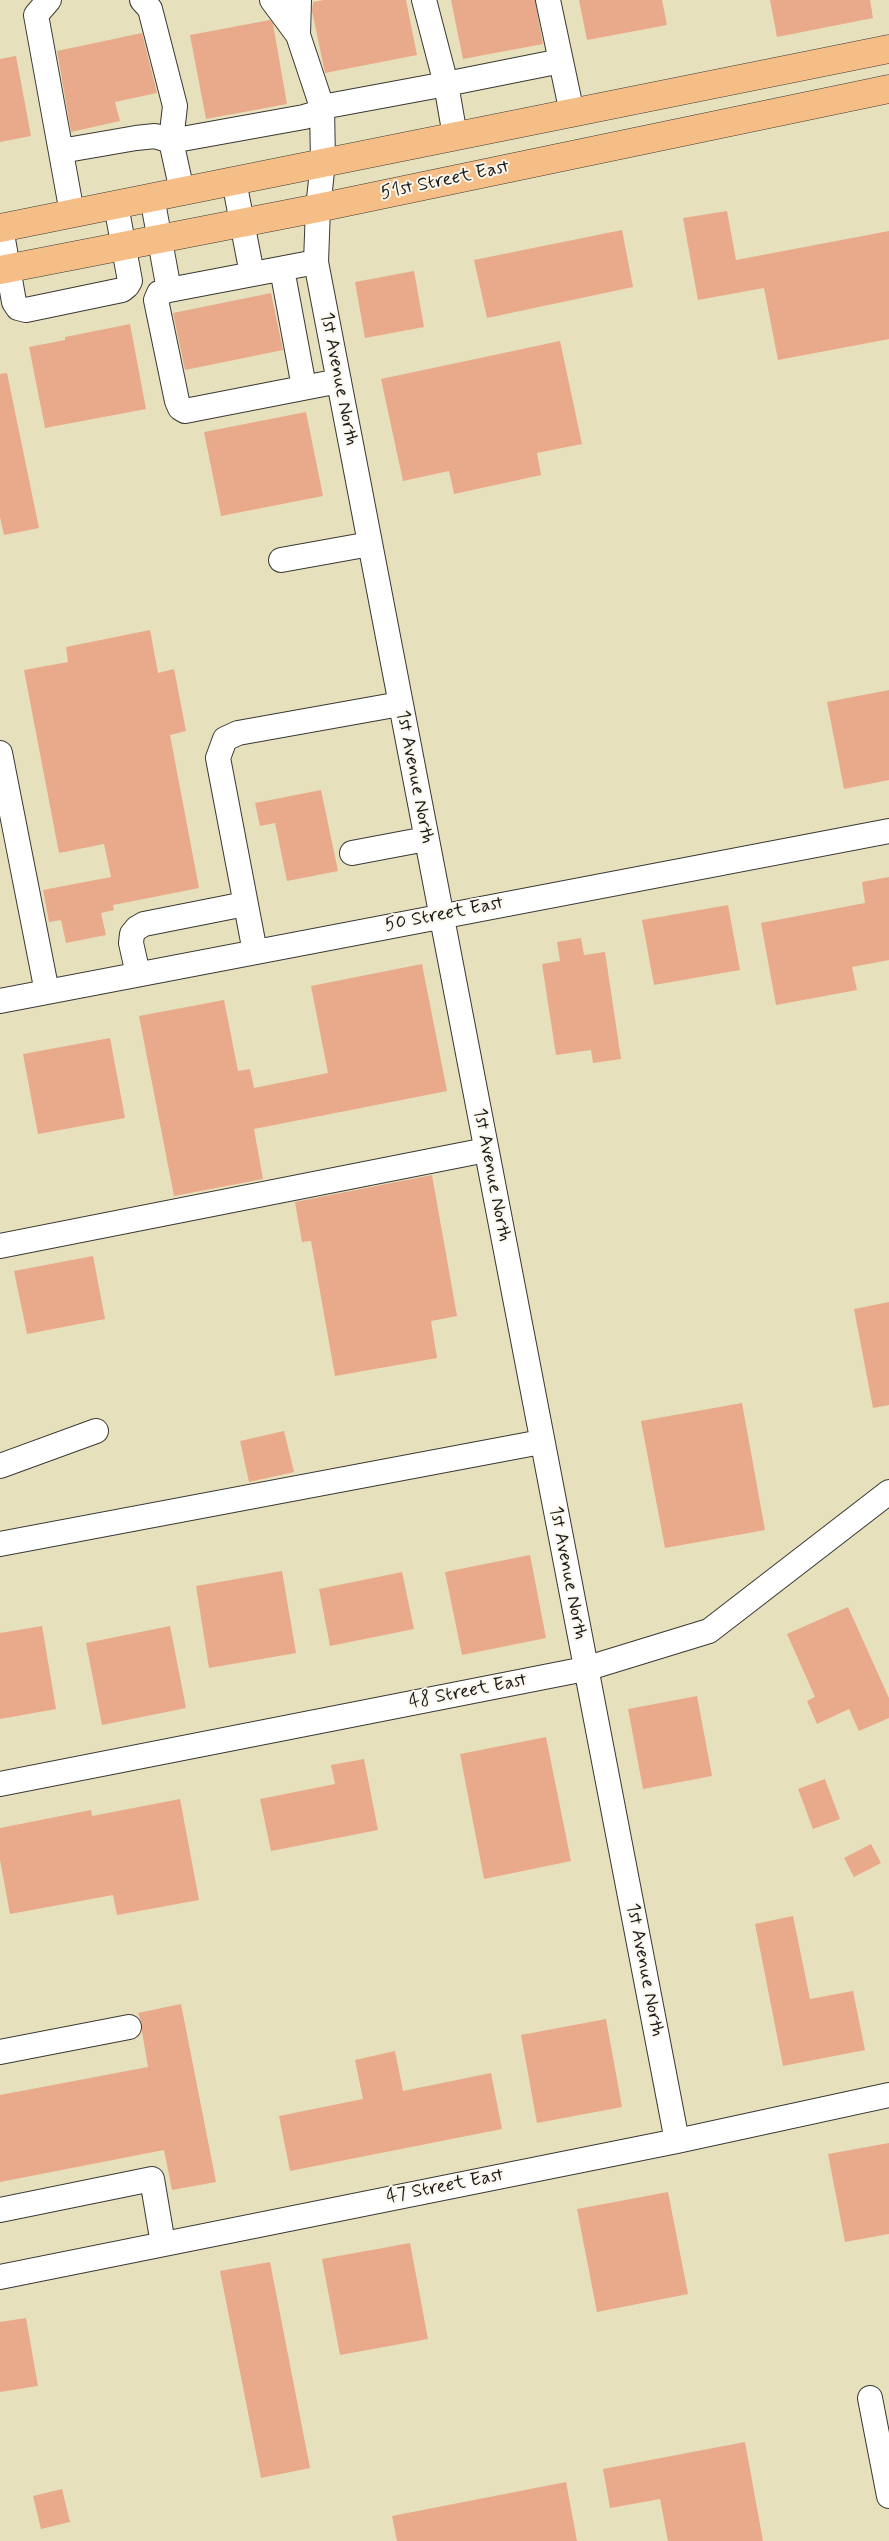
<!DOCTYPE html>
<style>
body{margin:0}
canvas{display:block;background:#e7e0bc}
</style>
<canvas width="889" height="2541"></canvas>
<script>
const g = document.querySelector('canvas').getContext('2d');
g.lineJoin = 'round';
function fillPath(path, color) {
  g.fillStyle = color;
  g.fill(path, 'evenodd');
}
function toPath(rows) {
  const path = new Path2D();
  for (const r of rows) {
    path.moveTo(r[0], r[1]);
    for (let i = 2; i < r.length; i += 2) path.lineTo(r[i], r[i + 1]);
  }
  return path;
}
function trace(path, color, width, dash) {
  g.strokeStyle = color;
  g.lineWidth = width;
  g.lineCap = dash ? 'butt' : 'round';
  g.setLineDash(dash || []);
  g.stroke(path);
}
function label(font, color, halo, rows, align = 'center') {
  g.font = font + ' Mynerve,sans-serif';
  g.lineWidth = 4;
  g.setLineDash([]);
  g.textBaseline = 'middle';
  g.strokeStyle = halo;
  g.fillStyle = color;
  for (const [text, x, y, turn = 0] of rows) {
    g.save();
    g.translate(x, y);
    g.rotate((+turn || 0) * Math.PI / 180);
    g.textAlign = isNaN(turn) ? turn : align;
    if (halo) g.strokeText(text, 0, 0);
    g.fillText(text, 0, 0);
    g.restore();
  }
}
const building = toPath([
 [324,0,406,0,417,55,325,73,312,11,313,2],
 [451,0,535,0,543,44,463,59],
 [579,0,662,0,667,25,587,40],
 [770,0,870,0,873,18,777,37],
 [270,20,273,24,287,104,206,119,190,35],
 [142,33,157,93,115,102,120,121,71,132,57,51],
 [16,56,31,136,0,142,0,59],
 [727,211,736,260,889,231,889,339,778,360,764,288,698,300,683,218],
 [622,230,633,287,487,318,474,260],
 [414,271,424,327,365,338,355,282],
 [271,293,283,350,185,370,173,313],
 [130,324,146,409,45,428,29,347,65,340,65,337],
 [560,341,582,444,537,453,541,475,454,494,449,471,403,481,381,379],
 [7,373,39,528,4,535,0,517,0,374],
 [306,412,323,496,221,516,204,432],
 [150,630,158,673,174,669,186,731,170,735,199,888,113,905,114,910,101,913,106,935,66,943,61,920,49,922,43,890,111,877,104,844,59,853,24,670,68,662,66,647],
 [889,690,889,780,844,789,827,702],
 [321,790,338,871,287,881,275,823,260,826,255,803],
 [889,877,889,960,852,967,857,990,776,1005,761,923,865,903,862,882],
 [728,905,740,970,654,985,642,920],
 [581,938,584,955,605,952,621,1059,593,1063,591,1050,556,1055,542,964,560,961,557,942],
 [422,964,447,1091,254,1129,263,1179,174,1196,139,1016,224,1000,238,1071,250,1069,254,1088,328,1073,311,986],
 [110,1038,125,1118,38,1134,23,1054],
 [432,1175,457,1316,431,1321,437,1358,335,1376,311,1241,302,1242,295,1202],
 [93,1256,105,1319,27,1334,14,1271],
 [889,1302,889,1405,873,1408,854,1309],
 [742,1403,765,1530,665,1548,641,1421],
 [284,1431,294,1472,249,1482,240,1441],
 [530,1555,546,1638,462,1655,445,1572],
 [282,1571,296,1653,209,1668,196,1586],
 [402,1572,414,1629,330,1646,319,1589],
 [848,1607,889,1698,889,1718,859,1731,849,1709,817,1724,807,1701,815,1697,787,1634],
 [42,1626,56,1709,0,1719,0,1633],
 [170,1626,186,1708,102,1725,86,1643],
 [697,1696,712,1776,643,1789,628,1709],
 [546,1737,571,1861,484,1879,460,1754],
 [364,1759,378,1830,271,1851,260,1799,335,1784,331,1765],
 [825,1779,840,1819,813,1829,798,1789],
 [180,1799,199,1900,117,1915,113,1895,10,1914,0,1860,0,1828,91,1810,92,1816],
 [871,1844,881,1863,854,1877,844,1858],
 [793,1916,810,1999,853,1991,865,2050,783,2066,755,1924],
 [181,2004,216,2182,172,2190,164,2150,0,2182,0,2095,148,2067,142,2032,142,2024,138,2013],
 [606,2019,622,2107,537,2123,521,2035],
 [395,2051,403,2091,491,2073,502,2129,290,2171,279,2116,363,2099,355,2060],
 [889,2143,889,2234,845,2242,828,2154],
 [668,2192,688,2294,597,2312,577,2209],
 [410,2243,428,2339,340,2355,322,2259],
 [270,2262,310,2468,261,2478,220,2271],
 [26,2318,38,2386,0,2392,0,2322],
 [745,2442,763,2541,668,2541,660,2499,610,2508,603,2469],
 [566,2482,577,2541,397,2541,392,2516],
 [62,2489,70,2522,41,2529,33,2496]
]);
const minor = toPath([
 [49,0,36,15,72,213],
 [424,0,446,84,561,61],
 [548,0,572,113],
 [298,35,299,0],
 [455,136,446,84,322,107,323,162,318,208,316,262,677,2141],
 [61,151,136,138,155,136,171,141,175,106,150,9,142,0],
 [234,181,252,274],
 [182,191,171,141,304,117,314,114,322,107,298,35,272,0],
 [152,197,169,290,316,262],
 [1,228,14,302,18,308,26,310,122,290,127,286,130,281,116,205],
 [282,269,304,387],
 [169,290,159,293,156,300,177,401,180,408,185,411,339,381],
 [281,560,370,544],
 [0,753,47,992],
 [352,853,426,839],
 [255,952,218,758,225,739,238,733,400,704],
 [138,974,131,943,132,934,137,928,144,924,245,904],
 [0,1001,889,831],
 [0,1246,486,1150],
 [0,1466,96,1431],
 [0,1544,541,1442],
 [0,1784,585,1669,709,1631,889,1492],
 [0,2052,129,2027],
 [0,2210,152,2179,163,2244],
 [0,2277,677,2141,889,2095],
 [870,2398,889,2496]
]);
const major = toPath([
 [0,228,889,49],
 [0,270,318,208,889,89]
]);
const streetNames = [
 ["51st Street East",445,181,-12],
 ["1st Avenue North",338,379,79],
 ["1st Avenue North",414,777,79],
 ["50 Street East",444,915,-11],
 ["1st Avenue North",491,1175,79],
 ["1st Avenue North",567,1573,79],
 ["48 Street East",468,1692,-11],
 ["1st Avenue North",644,1970,79],
 ["47 Street East",445,2187,-11]
];
fillPath(building, '#e9aa8b');
trace(minor, '#3a3934', 26);
trace(major, '#3a3934', 29);
trace(minor, '#fff', 24);
trace(major, '#f6be87', 28);
label('19px', '#1c1c1c', '#fbf7ec', streetNames);
</script>
